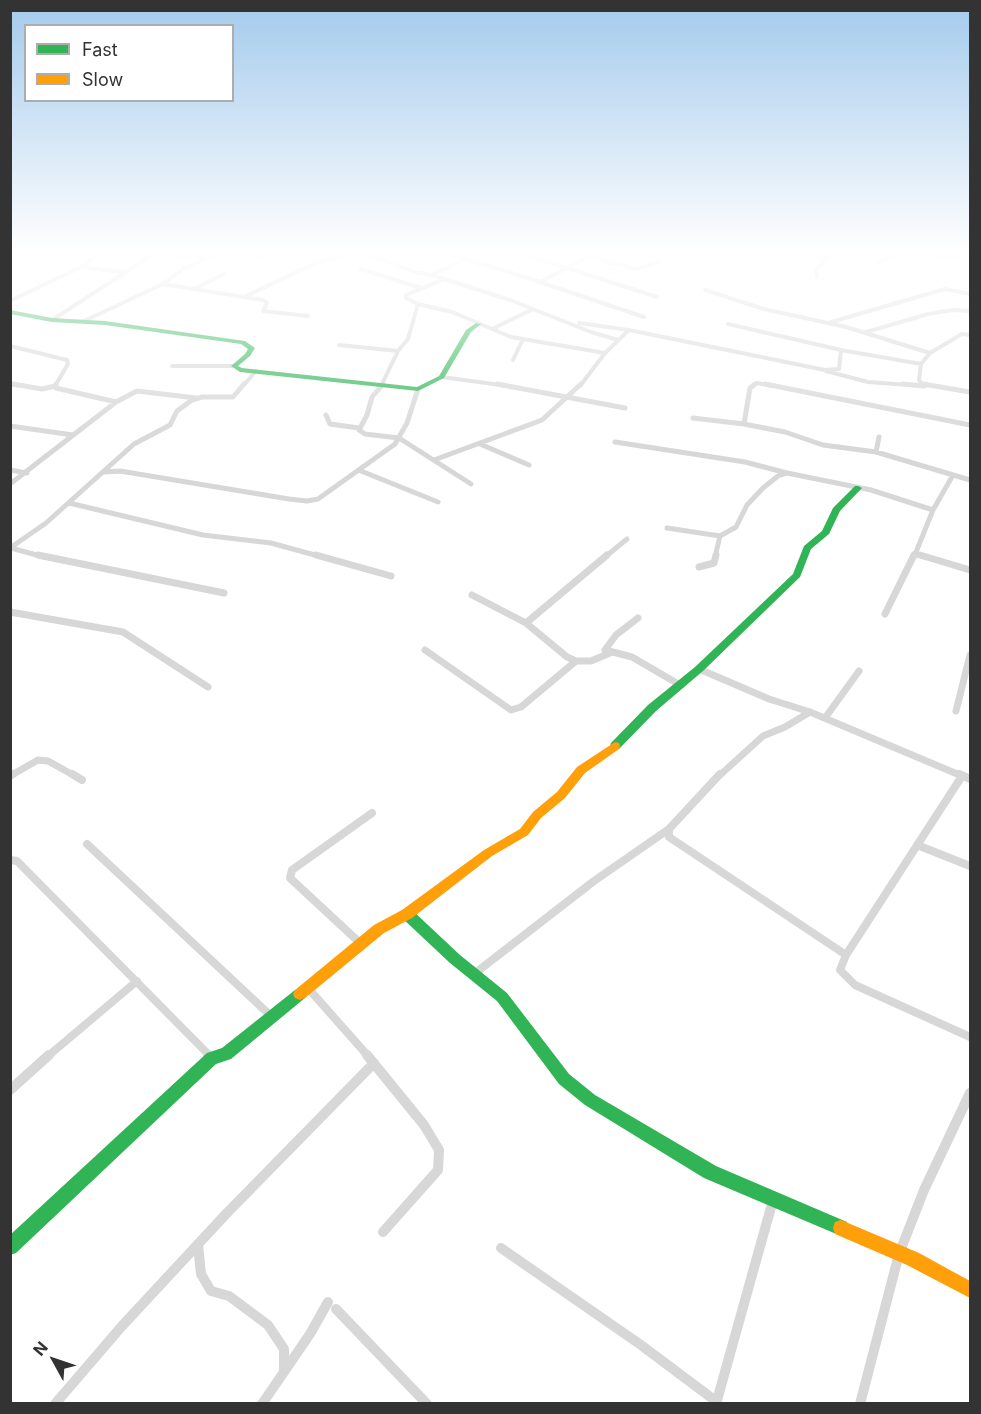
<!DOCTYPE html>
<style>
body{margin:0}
#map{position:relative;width:981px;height:1414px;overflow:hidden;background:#fff;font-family:Inter,sans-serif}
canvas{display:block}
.frame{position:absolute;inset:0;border:12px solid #333;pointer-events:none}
.legend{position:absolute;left:24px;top:24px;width:210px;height:78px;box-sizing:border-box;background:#fff;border:2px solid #adadad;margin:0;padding:8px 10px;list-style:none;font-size:18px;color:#333}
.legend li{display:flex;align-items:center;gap:12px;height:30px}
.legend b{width:30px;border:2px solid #adadad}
.north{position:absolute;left:24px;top:1330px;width:60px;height:60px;-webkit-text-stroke:4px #fff;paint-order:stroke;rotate:310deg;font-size:16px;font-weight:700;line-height:24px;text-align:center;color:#333}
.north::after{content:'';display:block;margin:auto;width:21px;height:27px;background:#333;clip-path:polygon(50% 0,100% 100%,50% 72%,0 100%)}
</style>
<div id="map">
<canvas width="981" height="1414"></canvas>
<div class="frame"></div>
<ul class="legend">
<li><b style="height:8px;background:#30b455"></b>Fast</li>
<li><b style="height:8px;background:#ff9f0a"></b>Slow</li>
</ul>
<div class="north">N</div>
</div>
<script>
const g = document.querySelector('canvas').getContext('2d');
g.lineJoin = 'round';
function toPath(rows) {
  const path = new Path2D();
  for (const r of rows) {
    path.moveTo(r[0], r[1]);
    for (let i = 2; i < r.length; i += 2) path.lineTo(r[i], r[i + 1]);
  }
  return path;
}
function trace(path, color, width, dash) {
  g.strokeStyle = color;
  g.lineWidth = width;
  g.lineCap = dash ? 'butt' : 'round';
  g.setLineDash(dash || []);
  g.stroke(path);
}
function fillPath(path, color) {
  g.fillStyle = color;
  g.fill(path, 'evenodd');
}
const streetFar4 = toPath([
 [362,252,415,272,432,275,510,300,591,332,618,340],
 [440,252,513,273,644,317],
 [518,252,657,297],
 [803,252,829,257],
 [924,252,948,257,960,256,964,252],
 [154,253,205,258],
 [589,256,635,269,660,261],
 [259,259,272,252],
 [878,262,901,252],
 [81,267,123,272],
 [360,269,421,288],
 [432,275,478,252],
 [817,277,816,269,833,252],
 [444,279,406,295,406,298,418,304,452,312,511,337,605,353],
 [540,282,598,252],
 [163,284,263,300,267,303,263,311,308,316],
 [194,289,224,274],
 [705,290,764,309,846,327,930,353],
 [244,297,313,264,355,252],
 [10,301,81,267,100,252],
 [52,320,157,252],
 [84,321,163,284,183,269,220,252],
 [831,322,945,289,970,294],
 [579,323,629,330],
 [728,324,841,350,921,364],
 [494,328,533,309],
 [866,332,928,314,953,310,970,311],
 [339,345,398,351],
 [10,346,67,360,68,364,55,386],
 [513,360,523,339],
 [172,366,234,366],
 [826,371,868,382,924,386],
 [442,377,508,386],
 [10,384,23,386],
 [243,386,256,371],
 [381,386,398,351,408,339,418,304],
 [580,386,605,353,629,330,825,370,839,369,841,350],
 [753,386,757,383,772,386],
 [924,386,919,380,921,364,930,353,962,334,970,335]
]);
const streetFar3 = toPath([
 [13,384,42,389,55,386],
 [56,384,56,388,116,402],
 [383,384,372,397,367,415,359,430,365,434,399,438,471,484],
 [497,384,625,408],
 [765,384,970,425],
 [903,384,924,386],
 [923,384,970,392],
 [326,415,330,424,359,428],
 [693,418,744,424,785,432,823,445,876,452,970,480],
 [744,424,750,388,755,384],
 [10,426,73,435],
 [615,442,745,462,787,473],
 [480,444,529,465],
 [876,452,879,437],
 [434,460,542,420,581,384],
 [10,470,27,473],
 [361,471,438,502],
 [104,472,120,471,289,499,307,501,318,499,395,444,407,423,418,389],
 [10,484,116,402,137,391,196,398],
 [69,503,203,535,271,543,322,557],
 [667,528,720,536],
 [10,548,46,523,134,444,170,425,177,411,192,400,202,397,233,397,244,384],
 [11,548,44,557],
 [915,554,925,557],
 [605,557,627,539],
 [715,557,720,536,736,527,747,505,763,488,778,476,787,473,871,490,933,510],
 [914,557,933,510,953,475]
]);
const streetFar2 = toPath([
 [38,555,224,593],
 [316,555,391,576],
 [607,555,526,623,567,657,576,661,591,661,610,653],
 [920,555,970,570],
 [699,567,714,563,716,555],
 [472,595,526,623],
 [10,612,123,632,208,687],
 [885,614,914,555],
 [638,618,616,635,605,650,632,657,680,685],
 [425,650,511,710,521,707,576,661],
 [699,669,769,699,810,712,962,776],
 [956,711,970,655],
 [825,718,859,671],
 [10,776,38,760,48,761,75,776],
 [719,776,763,736,785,727,810,712]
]);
const streetFar1 = toPath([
 [72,774,82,780],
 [720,774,669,829,669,837,846,955],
 [959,774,970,779],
 [10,776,13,774],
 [962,776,846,955,840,970,855,985,970,1037],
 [87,844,272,1017],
 [917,845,970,866],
 [10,860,17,861,210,1056],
 [360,943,290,878,292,870,372,813],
 [474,974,594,881,669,829],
 [307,987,368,1056],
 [48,1056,137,981]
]);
const street = toPath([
 [208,1055,212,1058],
 [367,1055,424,1125,439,1150,438,1170,383,1232],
 [10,1090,49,1055],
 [198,1245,201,1274,211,1291,229,1296,268,1325,284,1349,284,1371],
 [501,1248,641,1345,717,1402],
 [336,1309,427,1404],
 [55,1404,122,1326,226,1214,374,1063],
 [262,1404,310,1334,328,1302],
 [716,1404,773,1200],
 [860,1404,899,1254,924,1190,970,1093]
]);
const fast = toPath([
 [10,310,52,318,105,321,245,341,255,348,250,356,238,366,242,368,417,387,439,376,466,330,476,323,481,324,471,332,444,378,418,391,240,372,231,366,245,354,248,349,241,344,105,325,52,322,10,314,10,310],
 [855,486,858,486,862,488,840,511,829,534,811,549,800,577,703,671,656,711,619,749,611,749,610,746,611,743,648,705,695,667,793,574,804,546,822,531,833,508,855,486],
 [407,909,412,910,460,955,507,993,569,1074,595,1095,716,1166,847,1222,849,1228,847,1234,841,1236,704,1178,585,1105,559,1084,497,1001,450,963,402,918,401,914,402,910,407,909],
 [300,988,305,990,307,994,305,998,231,1059,216,1064,16,1253,10,1255,10,1235,207,1053,222,1048,295,990,300,988]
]);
const slow = toPath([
 [615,742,619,743,620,746,619,749,585,773,565,798,541,818,528,835,492,856,412,918,384,933,305,998,300,1000,295,998,293,994,295,990,374,925,402,910,484,850,520,829,533,812,557,792,577,767,615,742],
 [841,1220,919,1253,970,1281,970,1298,907,1265,835,1234,833,1228,835,1222,841,1220]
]);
trace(streetFar4, '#d7d7d7', 4);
trace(streetFar3, '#d7d7d7', 5);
trace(streetFar2, '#d7d7d7', 7);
trace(streetFar1, '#d7d7d7', 8);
trace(street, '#d7d7d7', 10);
fillPath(fast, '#30b455');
fillPath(slow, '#ff9f0a');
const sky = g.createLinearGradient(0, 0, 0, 450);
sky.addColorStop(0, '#a3caec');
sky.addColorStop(0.56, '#fff');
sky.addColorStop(1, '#ffffff00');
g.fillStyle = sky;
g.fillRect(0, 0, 981, 450);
</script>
